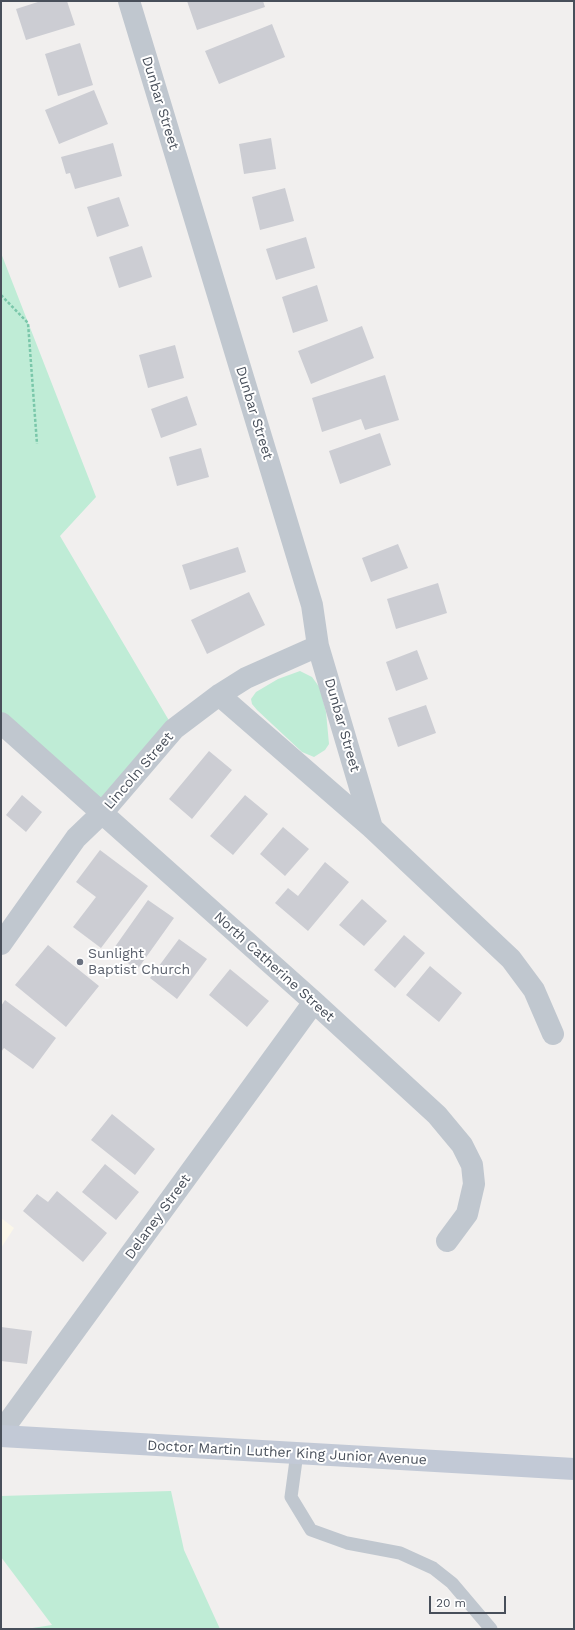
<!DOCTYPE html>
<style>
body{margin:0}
#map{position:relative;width:575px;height:1630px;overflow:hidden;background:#f1efee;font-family:"Work Sans",sans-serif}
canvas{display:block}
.frame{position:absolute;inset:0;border:2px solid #484f5a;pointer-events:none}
.scale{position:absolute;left:429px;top:1596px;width:77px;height:18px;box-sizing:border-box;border:2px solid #484f5a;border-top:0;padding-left:5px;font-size:12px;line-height:14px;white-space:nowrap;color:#484f5a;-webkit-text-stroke:3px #fff;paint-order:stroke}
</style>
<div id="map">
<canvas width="575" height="1630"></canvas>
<div class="frame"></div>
<div class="scale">20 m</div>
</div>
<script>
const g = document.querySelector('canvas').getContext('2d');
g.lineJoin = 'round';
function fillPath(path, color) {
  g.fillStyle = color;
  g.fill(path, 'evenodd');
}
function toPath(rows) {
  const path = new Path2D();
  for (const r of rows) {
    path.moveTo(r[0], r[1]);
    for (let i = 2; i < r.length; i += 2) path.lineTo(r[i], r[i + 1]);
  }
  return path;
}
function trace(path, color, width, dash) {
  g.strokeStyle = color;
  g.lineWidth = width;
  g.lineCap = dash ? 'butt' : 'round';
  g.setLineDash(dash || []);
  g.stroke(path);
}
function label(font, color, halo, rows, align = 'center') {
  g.font = font + ' "Work Sans",sans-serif';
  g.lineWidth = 4;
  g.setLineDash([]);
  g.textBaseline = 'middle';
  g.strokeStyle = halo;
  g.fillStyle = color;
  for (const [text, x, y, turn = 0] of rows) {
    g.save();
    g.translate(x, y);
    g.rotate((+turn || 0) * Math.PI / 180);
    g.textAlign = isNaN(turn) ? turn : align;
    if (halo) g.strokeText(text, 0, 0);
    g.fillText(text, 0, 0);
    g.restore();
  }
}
const commercial = toPath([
 [1,1218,14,1228,1,1248]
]);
const green = toPath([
 [1,253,96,497,60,536,174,729,102,813,1,723],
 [300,671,312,677,320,688,326,712,329,744,325,750,314,757,302,752,257,710,252,704,251,699,256,692,278,679],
 [171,1491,184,1550,220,1629,26,1629,52,1625,1,1557,1,1496]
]);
const building = toPath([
 [41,1,67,1,75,25,26,40,16,9],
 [187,1,263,1,265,7,197,30],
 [272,24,285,57,219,84,205,51],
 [80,43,93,85,58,96,45,54],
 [94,90,108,124,59,144,45,110],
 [271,138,276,169,244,174,239,144],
 [113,143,122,176,75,189,70,173,66,174,61,157],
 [285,188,294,221,260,230,252,197],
 [119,197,129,226,97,237,87,207],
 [306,237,315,268,276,280,266,249],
 [142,246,152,277,119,288,109,257],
 [317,285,328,321,293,333,282,297],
 [362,326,374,358,311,384,298,351],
 [175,345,184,378,148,388,139,355],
 [385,375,399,420,365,430,361,419,322,432,312,398],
 [187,396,197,425,161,438,151,409],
 [380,433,391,465,340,484,329,451],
 [201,448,209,477,177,486,169,457],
 [398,544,408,568,371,582,362,558],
 [238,547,246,572,190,590,182,565],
 [438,583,447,613,396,629,387,599],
 [249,592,265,625,207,654,191,620],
 [417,650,428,679,396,691,386,662],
 [426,705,436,733,398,747,388,718],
 [209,751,232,770,192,819,169,799],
 [22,795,42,812,26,832,6,815],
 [245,795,268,814,233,855,210,836],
 [283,827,309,849,285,876,260,854],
 [100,850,148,886,101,948,73,927,96,897,76,882],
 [325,862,349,882,308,931,275,903,288,888,298,896],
 [362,899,387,921,364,946,339,925],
 [148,900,174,918,137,970,112,951],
 [404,935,425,953,395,988,374,970],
 [179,939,207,959,177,999,150,978],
 [48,945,99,986,66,1027,15,985],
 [430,966,462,993,439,1022,406,995],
 [230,969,269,1001,247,1027,209,995],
 [5,1000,56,1038,33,1069,4,1048,1,1052,1,1006],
 [112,1114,155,1149,135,1175,91,1140],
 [105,1164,139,1192,116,1220,82,1192],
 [57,1191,107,1233,83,1262,23,1211,37,1194,48,1202],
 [1,1327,32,1331,27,1364,1,1361]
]);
const path = toPath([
 [1,295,28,323,37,444]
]);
const service = toPath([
 [297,1453,291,1497,311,1530,347,1543,400,1553,433,1568,452,1583,491,1629]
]);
const minor = toPath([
 [129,1,312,605,318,646,372,828],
 [219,695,372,828,511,959,534,990,553,1034],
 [1,723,314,1002,437,1115,462,1145,472,1165,474,1184,467,1214,447,1241],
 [1,944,76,838,102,813,174,729,219,695,246,678,318,646],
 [1,1432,314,1002]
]);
const secondary = toPath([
 [1,1436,574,1469]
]);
const markers = [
 [80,962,4,"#6b7280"]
];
const streetNames = [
 ["Dunbar Street",160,103,73],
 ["Dunbar Street",254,413,73],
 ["Dunbar Street",342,725,74],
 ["Lincoln Street",139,771,-49],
 ["North Catherine Street",274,967,42],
 ["Delaney Street",158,1217,-54],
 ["Doctor Martin Luther King Junior Avenue",287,1453,3]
];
const worshipNames = [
 ["Sunlight",88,954],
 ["Baptist Church",88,970]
];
fillPath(commercial, '#fbf7e9');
fillPath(green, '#bfecd6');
fillPath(building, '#cccdd3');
trace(path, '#7ac7aa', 2.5, [3, 2]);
trace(service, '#c0c7cf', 13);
trace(minor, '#c0c7cf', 22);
trace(secondary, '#c2c9d6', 22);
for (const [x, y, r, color] of markers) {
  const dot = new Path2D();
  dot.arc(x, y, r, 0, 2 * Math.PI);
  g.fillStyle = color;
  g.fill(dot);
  trace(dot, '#fff', 1.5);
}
label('14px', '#484f5a', '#fff', streetNames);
label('14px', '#5b616d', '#fff', worshipNames, 'left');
</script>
